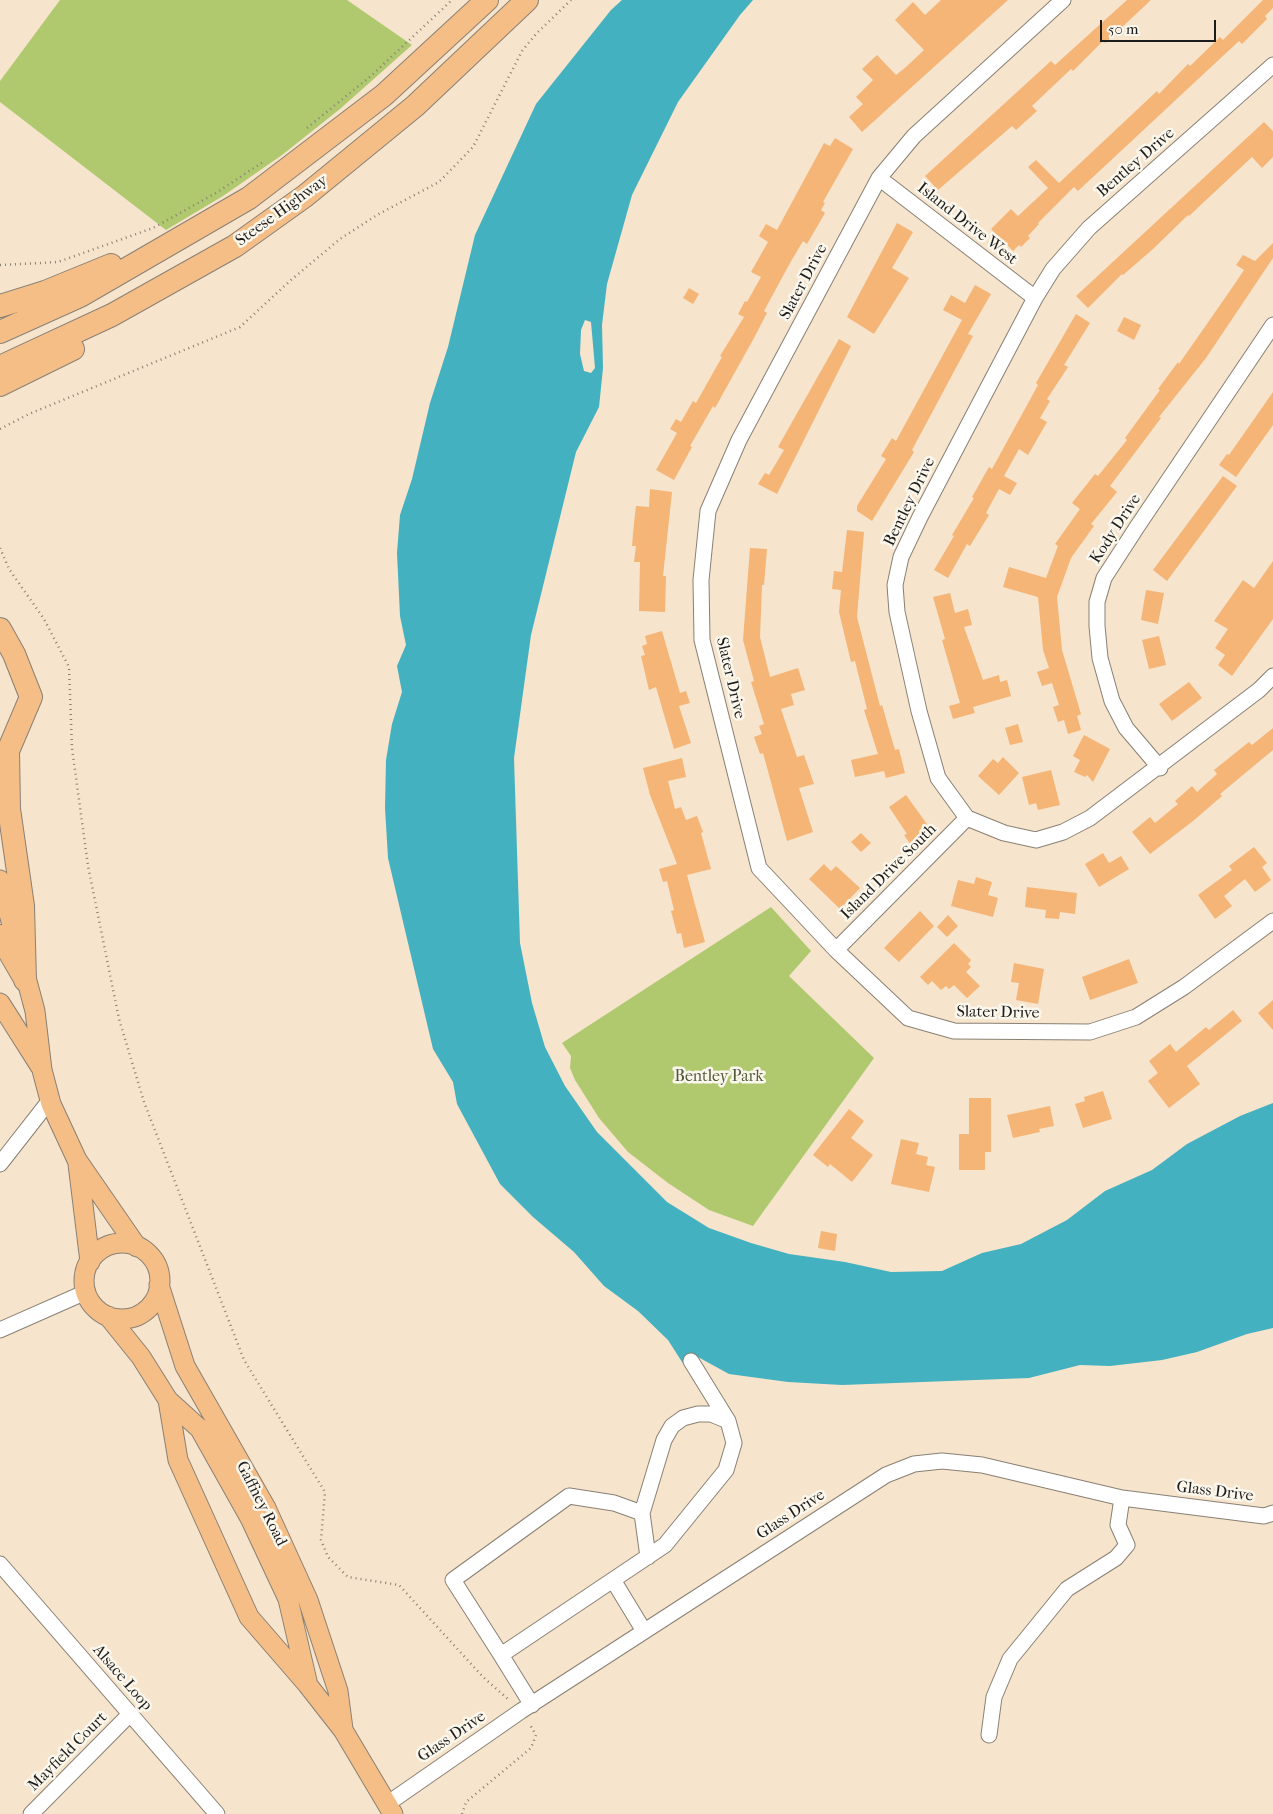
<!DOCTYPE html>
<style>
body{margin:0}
#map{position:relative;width:1273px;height:1814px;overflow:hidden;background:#f6e4cc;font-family:"IM FELL French Canon",serif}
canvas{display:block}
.scale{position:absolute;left:1100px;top:20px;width:116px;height:22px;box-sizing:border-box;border:2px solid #1c1c1c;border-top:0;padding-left:6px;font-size:15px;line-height:18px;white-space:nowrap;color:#1c1c1c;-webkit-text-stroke:4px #fbf7ec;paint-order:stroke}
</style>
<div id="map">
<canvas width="1273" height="1814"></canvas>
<div class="scale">50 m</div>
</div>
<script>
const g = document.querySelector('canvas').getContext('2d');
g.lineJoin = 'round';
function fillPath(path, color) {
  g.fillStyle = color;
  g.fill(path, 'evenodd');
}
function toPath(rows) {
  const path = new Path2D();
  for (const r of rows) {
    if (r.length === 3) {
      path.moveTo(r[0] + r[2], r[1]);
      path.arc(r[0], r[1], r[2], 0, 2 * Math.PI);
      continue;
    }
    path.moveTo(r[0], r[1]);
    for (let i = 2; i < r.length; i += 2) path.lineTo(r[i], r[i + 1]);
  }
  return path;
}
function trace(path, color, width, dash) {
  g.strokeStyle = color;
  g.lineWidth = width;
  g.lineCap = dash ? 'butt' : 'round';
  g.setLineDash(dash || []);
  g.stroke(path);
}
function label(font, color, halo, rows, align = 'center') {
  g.font = font + ' "IM FELL French Canon",serif';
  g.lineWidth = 5;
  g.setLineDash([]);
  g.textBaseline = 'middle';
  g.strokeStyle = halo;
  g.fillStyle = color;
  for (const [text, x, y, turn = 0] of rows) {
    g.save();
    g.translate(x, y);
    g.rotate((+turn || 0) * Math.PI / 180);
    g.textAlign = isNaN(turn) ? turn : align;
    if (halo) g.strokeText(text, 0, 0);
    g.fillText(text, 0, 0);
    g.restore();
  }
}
const green = toPath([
 [60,0,347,0,412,45,340,109,282,155,223,196,166,230,0,102,0,81],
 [771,907,811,951,789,976,874,1058,753,1226,709,1210,668,1183,628,1152,599,1118,575,1080,570,1068,571,1056,562,1043]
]);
const water = toPath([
 [622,0,753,0,740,15,678,102,632,195,607,284,602,325,603,368,599,407,576,452,531,635,514,758,520,943,532,1003,545,1047,565,1086,597,1132,667,1202,709,1228,751,1243,789,1254,845,1262,891,1272,942,1271,982,1253,1021,1244,1067,1220,1105,1191,1152,1170,1187,1144,1240,1116,1273,1103,1273,1328,1247,1334,1197,1352,1162,1360,1110,1366,1080,1365,1029,1378,842,1385,788,1382,729,1374,698,1357,684,1365,668,1340,638,1311,604,1286,574,1252,533,1217,500,1184,457,1104,453,1082,433,1049,388,858,385,808,386,760,392,724,402,692,397,666,406,645,400,616,397,553,400,515,412,479,430,403,448,347,475,235,536,104,611,10],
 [585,320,591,322,595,368,591,373,584,371,580,354,581,330]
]);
const building = toPath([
 [941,0,1008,0,862,132,849,117,863,104,856,97,873,80,862,69,877,55,896,75,906,67,924,50,895,20,913,2,925,15],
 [1127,0,1151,0,1105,43,1103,41,1073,71,1071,69,1032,106,1037,111,1016,130,1012,126,938,190,925,176,1051,61,1055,65],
 [1263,0,1273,0,1273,8,1265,16,1267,19,1242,44,1239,41,1078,191,1074,187,1038,223,1039,224,1028,236,1030,238,1021,247,1019,245,1013,251,991,229,1011,209,1018,216,1048,188,1028,167,1036,160,1059,183,1157,91,1159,94,1188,64,1190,66,1220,37,1223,40],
 [1264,122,1273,131,1273,157,1262,168,1252,157,1189,216,1188,215,1153,249,1123,275,1122,274,1088,308,1076,296],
 [835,138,853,149,823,202,825,203,821,210,825,213,807,244,803,241,790,263,764,311,767,313,754,338,715,408,713,406,690,446,692,447,674,480,656,470,677,433,670,429,676,419,681,422,693,401,696,403,722,357,720,356,744,317,738,314,745,301,747,302,761,277,751,272,768,242,759,236,766,224,777,230,824,143,830,146],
 [897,223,913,232,892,268,909,278,874,334,847,317],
 [1273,243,1273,258,1206,358,1159,417,1161,418,1110,486,1117,492,1091,524,1094,526,1071,558,1057,597,1062,650,1081,714,1077,716,1081,730,1068,734,1064,720,1058,722,1053,707,1059,705,1052,683,1042,686,1037,672,1049,668,1043,650,1038,597,1003,587,1009,567,1046,578,1058,546,1055,544,1080,509,1072,503,1095,474,1098,476,1127,440,1125,438,1160,390,1158,389,1178,362,1179,364,1234,285,1244,270,1236,265,1243,255,1255,261],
 [975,285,991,294,968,334,973,336,912,450,914,452,872,521,857,511,857,506,886,459,881,456,892,438,896,441,962,320,943,310,951,295,965,303],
 [689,288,699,294,693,304,683,298],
 [1076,314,1090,323,1064,365,1068,367,1047,399,1050,401,1040,418,1047,422,1028,455,1019,449,1004,476,1017,483,1010,495,999,489,986,513,989,515,970,546,967,544,948,578,934,570,954,536,952,535,974,498,972,497,989,467,992,469,1038,385,1036,383],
 [1124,317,1141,325,1134,340,1117,331],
 [839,339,851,346,777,494,758,484,765,473,769,475,784,450,778,447],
 [1273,392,1273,425,1236,477,1219,465,1227,454,1229,455],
 [1223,476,1237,486,1167,581,1153,570],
 [650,489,672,492,663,576,666,576,665,612,639,611,640,562,634,562,636,546,632,546,634,523,636,506,649,507],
 [847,530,864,532,857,617,880,706,882,705,895,750,899,749,905,773,886,778,884,771,855,777,851,760,878,754,864,710,867,709,855,661,851,662,839,612,841,590,832,589,834,571,842,572],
 [750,548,767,549,764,585,762,585,760,637,770,677,798,668,805,690,791,694,794,705,781,709,797,757,804,755,814,784,799,788,813,832,787,841,763,753,760,754,754,737,762,734,759,726,764,724,751,682,754,681,743,640],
 [1273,561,1273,619,1232,676,1218,665,1225,655,1215,648,1228,629,1214,621,1243,580,1254,588],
 [1146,590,1164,593,1158,624,1141,620],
 [950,593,955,613,968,609,972,625,964,627,983,680,999,675,1000,682,1007,680,1011,696,973,707,975,713,953,719,949,706,960,703,942,640,945,639,933,597],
 [662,631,680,693,686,691,690,703,679,706,691,743,674,749,656,687,649,690,641,656,645,655,642,646,647,644,645,636],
 [1159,636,1166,665,1149,669,1142,640],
 [1189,682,1202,698,1172,721,1159,704],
 [1018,724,1023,742,1010,745,1005,728],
 [1273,728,1273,750,1220,794,1222,796,1193,821,1150,854,1132,832,1150,817,1155,823,1178,804,1175,801,1192,786,1197,792,1217,774,1214,770,1249,742,1252,745],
 [1084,735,1110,749,1093,782,1087,775,1085,777,1074,772,1080,760,1073,756],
 [1003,757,1019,773,999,795,978,776,993,759,998,763],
 [682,758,686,777,668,781,675,809,681,807,686,820,697,816,703,832,701,833,711,869,687,875,705,942,684,948,681,933,677,934,671,911,674,910,667,881,663,882,659,869,677,864,650,795,643,768],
 [1051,770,1060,805,1038,810,1036,803,1029,805,1022,777],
 [906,795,932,831,911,845,904,835,907,834,889,807],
 [861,833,871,843,861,852,851,842],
 [1254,847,1267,863,1262,867,1271,880,1255,892,1245,879,1224,896,1232,906,1215,919,1198,895,1232,870,1229,866],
 [1103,853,1109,863,1121,856,1129,869,1099,887,1085,864],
 [824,864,831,871,836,866,860,888,840,909,809,879],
 [976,877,992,882,988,895,998,898,993,917,951,906,958,880,974,884],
 [1027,887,1077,893,1075,914,1060,912,1059,919,1045,918,1046,910,1025,907],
 [920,911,934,926,899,962,884,948],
 [948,915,958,926,947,937,937,927],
 [954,943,971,960,968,964,971,967,966,972,980,986,967,998,954,985,949,989,946,986,941,990,932,981,928,985,920,977],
 [1129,959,1138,983,1090,1000,1082,977],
 [1014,963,1044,969,1038,1004,1016,1000,1019,983,1011,982],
 [1273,1000,1273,1030,1258,1013],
 [1233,1010,1242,1021,1187,1066,1200,1084,1169,1108,1148,1081,1158,1073,1149,1061,1170,1044,1176,1052,1206,1027,1209,1030],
 [1103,1091,1112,1119,1083,1128,1075,1104,1085,1101,1084,1097],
 [969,1098,991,1098,991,1152,985,1152,985,1170,959,1170,959,1134,969,1134],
 [1050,1106,1054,1126,1039,1129,1040,1132,1013,1138,1007,1115],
 [849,1109,864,1121,851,1138,873,1155,852,1182,830,1164,828,1167,813,1155],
 [901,1139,919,1143,916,1154,928,1157,926,1165,935,1167,929,1192,891,1184],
 [821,1231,837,1234,835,1251,818,1248]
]);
const path = toPath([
 [307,128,372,75,452,0],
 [0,265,58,262,153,228,216,193,263,162],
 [0,429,29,414,240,327,291,280,340,239,377,215,439,182,473,147,522,51,536,34,571,0],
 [0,548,9,569,44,619,69,667,72,748,88,866,119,1019,144,1102,244,1360,325,1492,321,1540,328,1557,348,1577,399,1585,483,1677,509,1700],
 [462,1814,466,1802,531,1748,536,1735,529,1723]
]);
const minor = toPath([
 [1063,0,914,136,879,178,739,440,708,511,701,580,702,640,759,868,836,950,908,1018,954,1031,1090,1032,1136,1017,1184,987,1273,921],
 [1273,65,1089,228,1053,269,1035,298,920,517,901,557,895,585,897,612,919,711,938,778,967,818,1004,833,1036,840,1063,832,1090,818,1259,690,1273,676],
 [879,178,1035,298],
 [1160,768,1126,728,1112,701,1100,658,1097,626,1097,602,1104,578,1137,527,1273,325],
 [836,950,967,818],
 [0,1164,50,1100],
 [0,1330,86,1292],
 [648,1557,642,1513,664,1440,672,1426,683,1418,698,1414,711,1414,728,1421],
 [0,1564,217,1814],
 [613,1580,644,1631],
 [501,1655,453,1580,569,1496,614,1503,642,1513],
 [532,1705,501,1655,665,1545,726,1470,734,1443,728,1421,691,1361],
 [989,1735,994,1697,1010,1659,1067,1589,1116,1558,1127,1545,1118,1525,1122,1498],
 [387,1804,521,1711,886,1475,914,1464,942,1461,982,1465,1122,1498,1264,1516,1273,1513],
 [31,1814,130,1714]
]);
const major = toPath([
 [0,880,35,1011,42,1070,51,1104,77,1160,137,1247],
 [0,1003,40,1066],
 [78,1164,90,1262],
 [122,1281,38],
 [159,1285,185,1366,266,1508,308,1600,338,1691,343,1729],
 [108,1316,141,1357,168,1400,178,1460,249,1617,307,1684,343,1730,393,1814],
 [168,1400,200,1429,250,1518,288,1599,307,1681]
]);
const highway = toPath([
 [0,306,45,292,111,265],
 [0,332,80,296,249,198,384,95,487,0],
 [0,367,112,315,235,246,305,196,415,106,527,0],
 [0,385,73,349],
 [0,629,14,654,31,697,8,751,9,809,23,906,25,980],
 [0,936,25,979]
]);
const streetNames = [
 ["Bentley Drive",1136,163,-41],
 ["Steese Highway",282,211,-36],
 ["Island Drive West",967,224,38],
 ["Slater Drive",804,282,-62],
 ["Bentley Drive",910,502,-64],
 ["Kody Drive",1116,529,-57],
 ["Slater Drive",730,678,77],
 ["Island Drive South",889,872,-45],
 ["Slater Drive",998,1013,1],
 ["Glass Drive",1215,1492,7],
 ["Gaffney Road",261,1504,63],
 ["Glass Drive",791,1515,-33],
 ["Alsace Loop",122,1678,49],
 ["Glass Drive",452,1737,-34],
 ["Mayfield Court",68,1752,-45]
];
const parkNames = [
 ["Bentley Park",719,1077]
];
fillPath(green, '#b0c96f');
fillPath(water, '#43b1bf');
fillPath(building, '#f4b576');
trace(minor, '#898074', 17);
trace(major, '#898074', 21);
trace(highway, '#898074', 24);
trace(path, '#898074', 2.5, [1, 4]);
trace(minor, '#fff', 15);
trace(major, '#f6be87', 19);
trace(highway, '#f6be87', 22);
label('16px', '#1c1c1c', '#fbf7ec', streetNames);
label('16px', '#505939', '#fbf7ec', parkNames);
</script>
